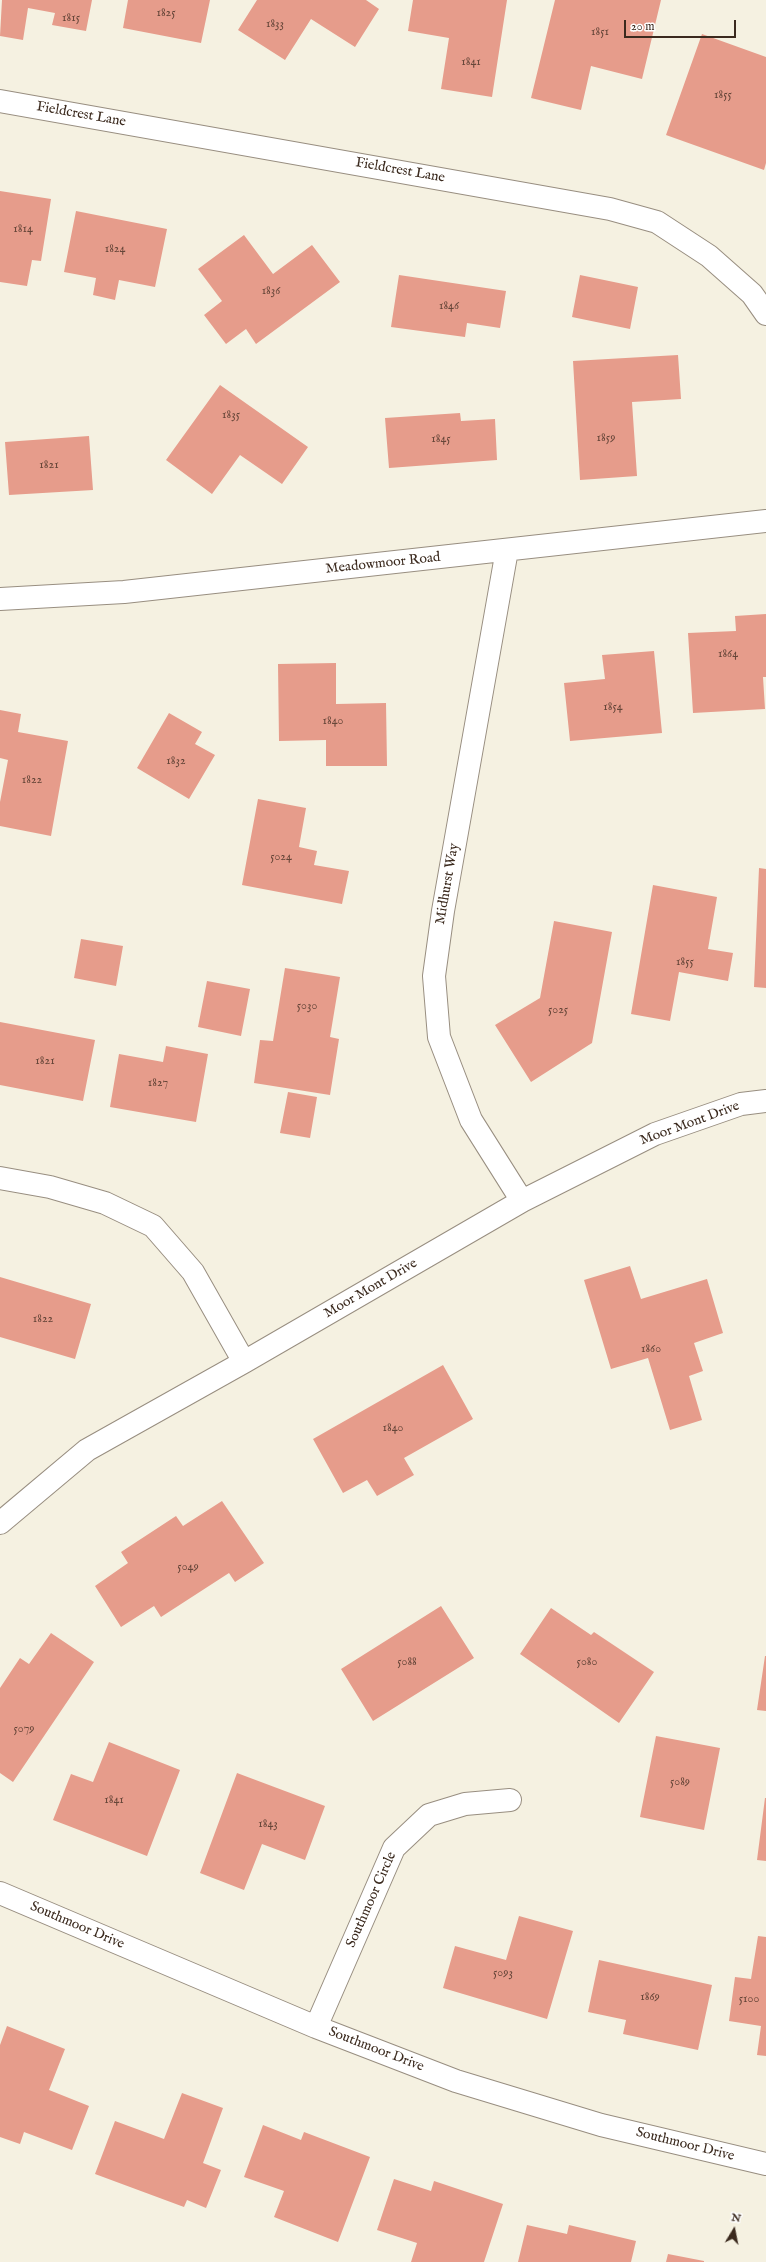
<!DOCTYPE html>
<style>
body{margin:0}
#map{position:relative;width:766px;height:2262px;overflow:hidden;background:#f5f1e1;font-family:"IM FELL English",serif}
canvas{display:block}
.north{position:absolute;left:714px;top:2210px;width:40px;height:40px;-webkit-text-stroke:3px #fff;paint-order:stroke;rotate:10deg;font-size:11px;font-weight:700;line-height:16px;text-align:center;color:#3b2a1e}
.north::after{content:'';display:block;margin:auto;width:14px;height:18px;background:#3b2a1e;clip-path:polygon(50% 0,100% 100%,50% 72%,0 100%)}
.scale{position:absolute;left:624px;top:20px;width:112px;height:18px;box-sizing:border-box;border:2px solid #3b2a1e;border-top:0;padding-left:5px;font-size:12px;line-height:14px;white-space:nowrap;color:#3b2a1e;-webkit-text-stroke:3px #fff;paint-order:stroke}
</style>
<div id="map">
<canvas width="766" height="2262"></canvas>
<div class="north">N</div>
<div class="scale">20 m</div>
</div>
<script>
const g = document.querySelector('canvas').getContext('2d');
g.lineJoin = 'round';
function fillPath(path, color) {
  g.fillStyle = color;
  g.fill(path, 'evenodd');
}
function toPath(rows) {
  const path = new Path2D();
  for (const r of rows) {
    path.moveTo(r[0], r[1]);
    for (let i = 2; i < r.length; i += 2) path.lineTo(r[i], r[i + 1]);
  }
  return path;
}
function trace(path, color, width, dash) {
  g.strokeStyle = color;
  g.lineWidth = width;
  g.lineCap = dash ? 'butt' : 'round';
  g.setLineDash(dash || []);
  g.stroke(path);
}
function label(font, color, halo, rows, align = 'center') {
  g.font = font + ' "IM FELL English",serif';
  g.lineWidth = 4;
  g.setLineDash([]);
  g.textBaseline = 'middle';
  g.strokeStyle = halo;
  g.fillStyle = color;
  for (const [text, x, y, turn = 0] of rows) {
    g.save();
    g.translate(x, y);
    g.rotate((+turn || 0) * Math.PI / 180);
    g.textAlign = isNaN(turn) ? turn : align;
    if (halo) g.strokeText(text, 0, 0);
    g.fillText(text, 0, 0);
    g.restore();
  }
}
const building = toPath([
 [2,0,92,0,86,31,52,25,55,13,28,8,23,40,0,36],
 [128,0,210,0,201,43,123,28],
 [257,0,366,0,379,9,355,47,311,19,285,60,238,30],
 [413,0,507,0,492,97,441,89,449,38,408,31],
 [555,0,661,0,642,79,591,66,581,110,531,98],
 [702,34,766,57,766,163,764,170,666,135],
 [0,191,51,199,41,261,32,260,27,286,0,282],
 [76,211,167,229,155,287,119,280,115,300,93,295,96,278,64,272],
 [244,235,273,274,312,245,340,282,256,344,246,329,226,344,204,315,222,301,198,269],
 [399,275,506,291,500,328,467,323,465,337,391,327],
 [580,275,638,287,630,329,572,317],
 [678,355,681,399,632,402,637,476,580,480,573,361],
 [220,385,308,447,282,484,240,455,212,494,166,460],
 [460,413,461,421,495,419,497,460,389,468,385,418],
 [89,436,93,490,9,495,5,442],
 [766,614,766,677,763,677,765,709,693,713,688,633,736,631,735,616],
 [654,651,662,733,570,741,564,683,605,679,602,655],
 [336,663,336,704,386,703,387,766,326,766,326,740,279,741,278,664],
 [0,710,21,714,18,732,68,741,51,836,0,826,0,802,8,760,0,758],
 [169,713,202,732,195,744,215,755,189,799,137,768],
 [258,799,306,808,299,847,317,851,314,865,349,871,342,904,242,885],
 [759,868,766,869,766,988,754,987],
 [653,885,717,897,708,949,733,953,728,981,679,972,670,1021,631,1014],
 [554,921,612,932,592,1043,531,1082,495,1025,540,998],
 [81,939,123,946,116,986,74,978],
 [285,968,340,977,330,1037,339,1039,330,1095,254,1083,260,1040,273,1041],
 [207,981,250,989,241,1036,198,1027],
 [0,1022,95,1040,83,1101,0,1085],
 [166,1046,208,1054,196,1122,110,1107,119,1054,163,1062],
 [288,1092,317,1097,310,1138,280,1133],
 [630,1266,641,1299,707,1279,723,1333,694,1343,703,1371,689,1376,702,1420,670,1430,648,1358,611,1369,584,1280],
 [0,1277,91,1304,75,1359,0,1337],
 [443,1365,473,1419,404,1458,414,1475,377,1496,367,1480,343,1493,313,1439],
 [222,1501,264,1563,235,1582,229,1573,161,1617,154,1606,121,1627,95,1586,128,1563,121,1552,176,1516,183,1526],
 [441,1606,474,1658,373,1721,341,1669],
 [551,1608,591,1635,594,1632,654,1672,619,1723,520,1654],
 [51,1633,94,1662,13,1782,0,1773,0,1688,20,1658,29,1664],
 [765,1656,766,1656,766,1711,757,1710],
 [656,1736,720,1748,704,1830,640,1817],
 [109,1742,180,1770,147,1856,53,1820,71,1774,93,1782],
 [237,1773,325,1806,305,1860,262,1844,244,1890,200,1873],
 [765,1798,766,1798,766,1861,757,1860],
 [519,1916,573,1931,547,2019,443,1988,455,1946,506,1960],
 [758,1936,766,1937,766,2056,757,2055,761,2026,729,2021,735,1977,751,1979],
 [599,1960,712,1985,698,2050,623,2034,626,2020,588,2012],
 [7,2026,65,2049,49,2090,89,2106,72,2150,24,2132,20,2144,0,2137,0,2045],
 [182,2093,223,2108,203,2163,221,2170,206,2208,187,2200,184,2207,95,2174,115,2121,164,2139],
 [263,2125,301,2140,304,2132,370,2157,338,2242,274,2217,284,2191,244,2177],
 [394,2179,431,2191,434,2181,503,2204,484,2262,411,2262,417,2243,377,2230],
 [527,2225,567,2234,569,2225,636,2241,631,2262,518,2262],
 [668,2254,704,2261,704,2262,666,2262]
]);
const minor = toPath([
 [0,101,610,209,657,222,709,256,752,294,766,314],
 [507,550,443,911,434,976,439,1037,471,1120,522,1201],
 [0,599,124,592,766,521],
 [0,1178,50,1187,105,1203,153,1226,193,1272,244,1362],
 [0,1523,87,1450,244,1362,522,1201,655,1134,741,1104,766,1101],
 [0,1893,316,2027,456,2081,601,2125,766,2164],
 [316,2027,394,1848,429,1815,465,1804,510,1800]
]);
const numberNames = [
 ["1825",166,14],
 ["1815",71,19],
 ["1833",275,25],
 ["1851",600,33],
 ["1841",471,63],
 ["1855",723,96],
 ["1814",23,230],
 ["1824",115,250],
 ["1836",271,292],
 ["1846",449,307],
 ["1835",231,416],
 ["1859",606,439],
 ["1845",441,440],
 ["1821",49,466],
 ["1864",728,655],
 ["1854",613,708],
 ["1840",333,722],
 ["1832",176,762],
 ["1822",32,781],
 ["5024",281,858],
 ["1855",685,963],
 ["5030",307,1007],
 ["5025",558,1011],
 ["1821",45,1062],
 ["1827",158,1084],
 ["1822",43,1320],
 ["1860",651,1350],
 ["1840",393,1429],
 ["5049",188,1568],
 ["5088",407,1663],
 ["5080",587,1663],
 ["5079",24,1730],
 ["5089",680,1783],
 ["1841",114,1801],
 ["1843",268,1825],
 ["5093",503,1974],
 ["1869",650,1998],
 ["5100",749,2000]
];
const streetNames = [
 ["Fieldcrest Lane",81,115,10],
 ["Fieldcrest Lane",400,171,10],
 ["Meadowmoor Road",383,564,-6],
 ["Midhurst Way",448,884,-80],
 ["Moor Mont Drive",690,1124,-20],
 ["Moor Mont Drive",371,1289,-30],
 ["Southmoor Circle",372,1900,-66],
 ["Southmoor Drive",77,1926,23],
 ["Southmoor Drive",376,2050,21],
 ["Southmoor Drive",685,2145,14]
];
fillPath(building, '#e69c8b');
trace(minor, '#988e80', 24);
trace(minor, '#fff', 22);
label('12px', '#664639', null, numberNames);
label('14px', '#3b2a1e', '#fff', streetNames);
</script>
